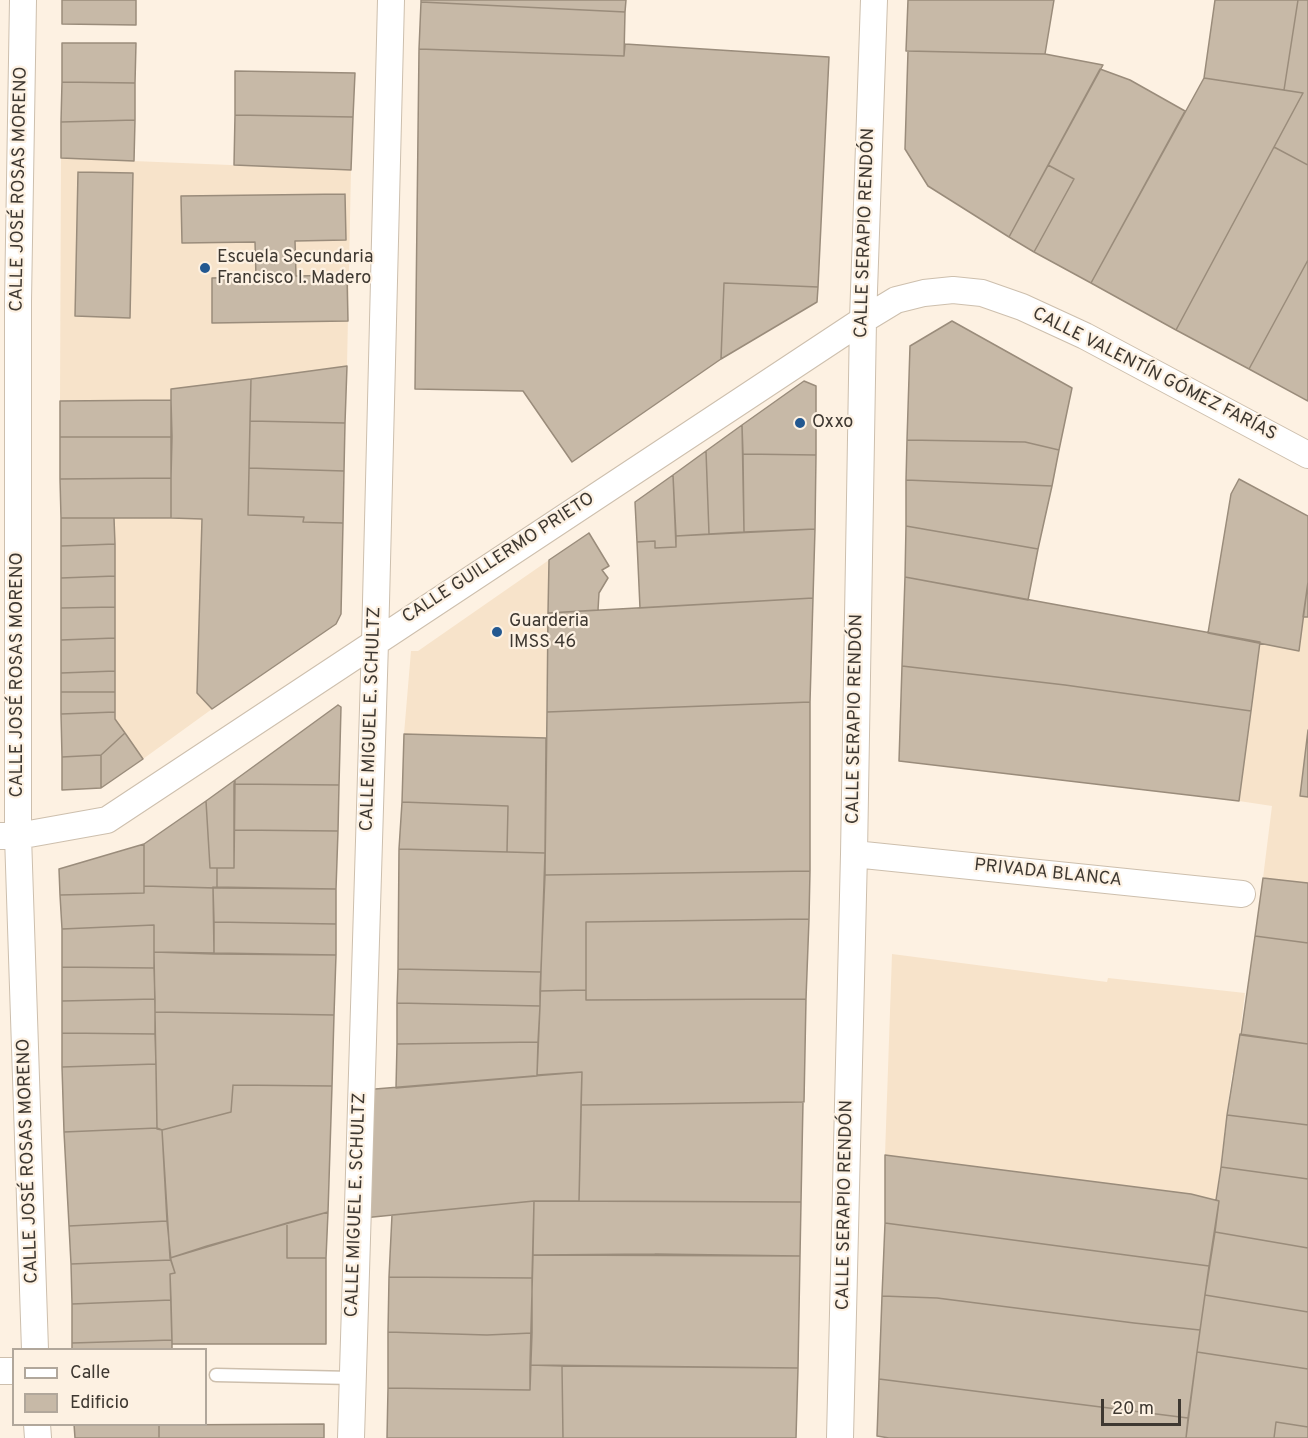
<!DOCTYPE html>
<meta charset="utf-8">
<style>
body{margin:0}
#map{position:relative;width:1308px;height:1438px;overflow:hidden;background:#fdf1e2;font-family:Overpass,sans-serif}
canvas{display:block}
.legend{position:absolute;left:12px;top:1348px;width:195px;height:78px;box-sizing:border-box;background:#fdf1e2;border:2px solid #b1a79b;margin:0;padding:8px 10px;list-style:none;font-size:18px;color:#3e3831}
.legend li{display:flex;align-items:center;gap:12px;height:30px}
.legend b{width:30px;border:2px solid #b1a79b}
.scale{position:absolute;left:1101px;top:1399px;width:80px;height:27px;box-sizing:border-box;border:3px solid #3e3831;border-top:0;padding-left:8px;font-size:18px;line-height:21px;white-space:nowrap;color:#3e3831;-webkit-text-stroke:4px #fdf1e2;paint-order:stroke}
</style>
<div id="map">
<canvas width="1308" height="1438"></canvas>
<ul class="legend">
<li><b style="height:8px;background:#fff"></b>Calle</li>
<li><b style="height:16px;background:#c7b9a7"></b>Edificio</li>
</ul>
<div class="scale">20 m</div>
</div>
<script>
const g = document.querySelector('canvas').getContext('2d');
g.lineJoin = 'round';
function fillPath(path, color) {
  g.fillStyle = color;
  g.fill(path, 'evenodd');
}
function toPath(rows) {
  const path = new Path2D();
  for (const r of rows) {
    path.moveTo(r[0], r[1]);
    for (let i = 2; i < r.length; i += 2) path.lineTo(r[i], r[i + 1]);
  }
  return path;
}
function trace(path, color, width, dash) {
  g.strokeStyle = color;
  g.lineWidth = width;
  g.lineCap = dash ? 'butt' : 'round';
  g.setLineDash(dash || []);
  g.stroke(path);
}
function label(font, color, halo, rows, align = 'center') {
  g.font = font + ' Overpass,sans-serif';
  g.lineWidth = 4.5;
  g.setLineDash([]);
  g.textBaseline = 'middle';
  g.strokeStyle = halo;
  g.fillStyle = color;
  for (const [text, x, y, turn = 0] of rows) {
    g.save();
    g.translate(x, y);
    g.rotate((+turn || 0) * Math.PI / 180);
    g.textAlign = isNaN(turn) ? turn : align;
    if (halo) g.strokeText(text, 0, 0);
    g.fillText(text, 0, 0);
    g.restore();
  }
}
const built = toPath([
 [61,158,351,170,347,366,172,389,171,400,60,401],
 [114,518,202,519,197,693,212,709,143,759,115,719],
 [549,560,546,738,404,734,411,651,418,651],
 [1303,617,1308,617,1308,883,1263,878,1272,806,1239,801,1260,642],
 [892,954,1107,982,1108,978,1245,993,1235,1072,1232,1073,1216,1200,1191,1194,885,1155]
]);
const building = toPath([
 [62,0,136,0,136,25,62,24,62,0],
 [421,0,626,0,625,12,421,2,421,0],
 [908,0,1054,0,1045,54,906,51,908,0],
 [1215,0,1298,0,1284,90,1204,78,1215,0],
 [1298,0,1308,0,1308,165,1274,147,1303,93,1284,90,1298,0],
 [421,2,625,12,624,56,419,49,421,2],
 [62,43,136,43,135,83,62,82,62,43],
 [625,44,829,57,818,287,724,283,721,359,572,462,523,391,415,389,419,49,624,56,625,44],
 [908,51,1045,54,1103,65,1009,237,928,186,905,149,908,51],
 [1100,69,1130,80,1185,111,1091,283,1034,252,1074,179,1048,165,1100,69],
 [235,71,355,73,353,117,235,115,235,71],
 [1204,78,1303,93,1176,330,1091,283,1204,78],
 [62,82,135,83,135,120,61,122,62,82],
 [235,115,353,117,351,170,234,165,235,115],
 [135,120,134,161,61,158,61,122,135,120],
 [1274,147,1308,165,1308,260,1249,369,1176,330,1274,147],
 [1048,165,1074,179,1034,252,1009,237,1048,165],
 [78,172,133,173,130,318,75,316,78,172],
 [345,194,346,240,295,241,296,276,347,275,348,321,212,323,212,278,256,277,255,242,182,243,181,196,345,194],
 [1308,260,1308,401,1249,369,1308,260],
 [724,283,818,287,817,302,721,359,724,283],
 [952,321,1072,388,1059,450,1025,442,907,440,910,346,952,321],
 [347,366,345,423,250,421,251,379,347,366],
 [251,379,248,515,304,517,303,522,343,523,341,614,336,624,212,709,197,693,202,519,171,518,171,389,251,379],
 [804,381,816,386,816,455,743,454,742,425,804,381],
 [171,400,172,437,60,437,60,401,171,400],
 [250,421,345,423,344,471,249,468,250,421],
 [742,425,744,532,709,534,706,451,742,425],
 [60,437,172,437,171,478,60,479,60,437],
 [907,440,1025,442,1059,450,1052,486,906,480,907,440],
 [706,451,709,534,676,536,673,475,706,451],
 [743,454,816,455,815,529,744,532,743,454],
 [249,468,344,471,343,523,303,522,304,517,248,515,249,468],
 [673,475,676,547,655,548,655,541,637,542,635,502,673,475],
 [171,478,171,518,61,518,60,479,171,478],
 [1239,479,1308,516,1308,582,1299,651,1208,633,1231,494,1239,479],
 [906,480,1052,486,1038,549,906,526,906,480],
 [61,518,114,518,115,544,61,546,61,518],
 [906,526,1038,549,1028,600,905,577,906,526],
 [815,529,813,598,640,608,637,542,655,541,655,548,676,547,676,536,815,529],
 [589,533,609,566,602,570,608,578,599,593,598,610,548,613,549,560,589,533],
 [115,544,115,576,61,578,61,546,115,544],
 [115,576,115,607,61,608,61,578,115,576],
 [905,577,1260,642,1251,711,1065,685,902,666,905,577],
 [1308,582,1308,617,1303,617,1308,582],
 [813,598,810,702,547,712,548,613,813,598],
 [115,607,115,638,61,640,61,608,115,607],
 [115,638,115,671,61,673,61,640,115,638],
 [902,666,1065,685,1251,711,1239,801,899,761,902,666],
 [115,671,115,692,61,692,61,673,115,671],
 [61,692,115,692,115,712,61,714,61,692],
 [810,702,810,871,545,875,547,712,810,702],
 [338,705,341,707,339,785,234,784,235,780,338,705],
 [115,712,115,719,125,733,101,755,62,757,61,714,115,712],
 [1308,730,1308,797,1300,796,1308,730],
 [125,733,143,759,101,788,101,755,125,733],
 [404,734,546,738,545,853,507,852,508,806,402,802,404,734],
 [101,755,101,788,62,790,62,757,101,755],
 [235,780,234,868,210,868,206,801,235,780],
 [234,784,339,785,338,831,234,830,234,784],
 [206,801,210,868,217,868,217,888,144,886,144,844,206,801],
 [402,802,508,806,507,852,399,849,402,802],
 [234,830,338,831,336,889,217,888,217,868,234,868,234,830],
 [144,844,144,893,60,895,59,869,144,844],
 [399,849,545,853,541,972,398,969,399,849],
 [810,871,809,919,586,922,586,990,540,991,545,875,810,871],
 [1263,878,1308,883,1308,943,1255,936,1263,878],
 [144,886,213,888,214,954,154,952,154,925,62,929,60,895,144,893,144,886],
 [213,887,336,889,336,924,214,922,213,887],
 [809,919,806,999,586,1000,586,922,809,919],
 [214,922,336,924,336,955,214,954,214,922],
 [154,925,154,968,62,967,62,929,154,925],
 [1255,936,1308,943,1308,1044,1241,1035,1255,936],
 [154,952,336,955,334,1015,155,1012,154,952],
 [62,967,154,968,155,999,62,1001,62,967],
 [398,969,541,972,540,1006,397,1003,398,969],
 [586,990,586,1000,806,999,804,1102,581,1105,582,1072,537,1075,540,1006,540,991,586,990],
 [155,999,155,1034,62,1033,62,1001,155,999],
 [397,1003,540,1006,538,1042,397,1044,397,1003],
 [155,1012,334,1015,332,1086,233,1085,231,1112,162,1130,157,1129,155,1012],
 [62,1033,155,1034,156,1064,62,1067,62,1033],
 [1240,1034,1308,1044,1308,1125,1227,1115,1240,1034],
 [538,1042,537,1076,396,1088,397,1044,538,1042],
 [156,1064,157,1128,64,1132,62,1067,156,1064],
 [582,1072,579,1201,534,1201,363,1218,363,1090,582,1072],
 [233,1085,332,1086,328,1212,207,1246,170,1258,162,1130,231,1112,233,1085],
 [803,1102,801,1202,579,1201,581,1105,803,1102],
 [1227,1115,1308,1125,1308,1179,1221,1167,1227,1115],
 [157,1128,162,1130,167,1221,69,1226,64,1132,157,1128],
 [885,1155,1191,1194,1219,1201,1209,1266,885,1223,885,1155],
 [1221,1167,1308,1179,1308,1248,1215,1232,1219,1201,1216,1200,1221,1167],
 [534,1201,801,1202,800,1256,533,1255,534,1201],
 [534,1201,532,1278,389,1277,392,1215,534,1201],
 [328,1212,326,1258,287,1258,287,1223,328,1212],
 [167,1221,171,1260,71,1264,69,1226,167,1221],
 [287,1223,287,1258,326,1258,326,1344,172,1344,170,1274,175,1273,170,1258,287,1223],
 [885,1223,1209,1266,1200,1330,1134,1323,937,1298,882,1296,885,1223],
 [1215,1232,1308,1248,1308,1312,1205,1295,1215,1232],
 [655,1254,800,1256,798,1368,530,1365,533,1255,655,1254],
 [171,1260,175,1273,170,1274,171,1300,72,1304,71,1264,171,1260],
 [389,1277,532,1278,532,1333,487,1335,388,1332,389,1277],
 [1205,1295,1308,1312,1308,1369,1197,1352,1205,1295],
 [882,1296,937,1298,1134,1323,1200,1330,1188,1418,879,1379,882,1296],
 [171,1300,172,1340,72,1343,72,1304,171,1300],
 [388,1332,487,1335,532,1333,530,1390,388,1388,388,1332],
 [172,1340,172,1350,72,1350,72,1343,172,1340],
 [1197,1352,1308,1369,1308,1427,1276,1422,1274,1438,1186,1438,1197,1352],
 [530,1365,562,1366,563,1438,387,1438,388,1388,530,1390,530,1365],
 [562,1366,798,1368,796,1438,563,1438,562,1366],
 [879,1379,1188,1418,1186,1438,889,1438,877,1436,879,1379],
 [1276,1422,1308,1427,1308,1438,1274,1438,1276,1422],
 [74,1424,159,1424,159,1438,75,1438,74,1424],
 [324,1424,324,1438,159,1438,159,1425,324,1424]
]);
const lane = toPath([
 [216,1375,352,1378]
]);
const street = toPath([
 [23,0,18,301,18,836,35,1350],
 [0,836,18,836,107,820,863,320,896,300,924,293,953,290,982,293,1022,307,1085,336,1308,455],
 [854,854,1242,894],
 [0,1371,14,1371],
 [37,1424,38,1438],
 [351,1438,375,642,391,0],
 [840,1438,854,854,863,320,874,0]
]);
const markers = [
 [205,268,6,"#235890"],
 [800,423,6,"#235890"],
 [497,632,6,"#235890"]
];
const streetNames = [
 ["CALLE JOSÉ ROSAS MORENO",20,189,-89],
 ["CALLE SERAPIO RENDÓN",866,233,-88],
 ["CALLE VALENTÍN GÓMEZ FARÍAS",1154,375,27],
 ["CALLE GUILLERMO PRIETO",499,559,-33],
 ["CALLE JOSÉ ROSAS MORENO",18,675,-90],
 ["CALLE MIGUEL E. SCHULTZ",372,719,-88],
 ["CALLE SERAPIO RENDÓN",856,719,-89],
 ["PRIVADA BLANCA",1048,874,6],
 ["CALLE JOSÉ ROSAS MORENO",29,1161,-92],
 ["CALLE MIGUEL E. SCHULTZ",357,1205,-88],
 ["CALLE SERAPIO RENDÓN",846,1205,-89]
];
const poiNames = [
 ["Escuela Secundaria",217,258],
 ["Francisco I. Madero",217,279],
 ["Oxxo",812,423],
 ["Guarderia",509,622],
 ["IMSS 46",509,643]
];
fillPath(built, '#f7e3ca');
fillPath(building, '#c7b9a7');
trace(building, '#9a8c7b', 1.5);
trace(lane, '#cdbfad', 15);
trace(street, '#cdbfad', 28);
trace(lane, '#fff', 12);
trace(street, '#fff', 26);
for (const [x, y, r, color] of markers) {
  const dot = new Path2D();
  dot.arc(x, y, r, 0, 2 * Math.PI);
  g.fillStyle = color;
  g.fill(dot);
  trace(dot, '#fdf1e2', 2);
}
label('18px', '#3e3831', '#fdf1e2', streetNames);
label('18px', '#3e3831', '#fdf1e2', poiNames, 'left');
</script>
